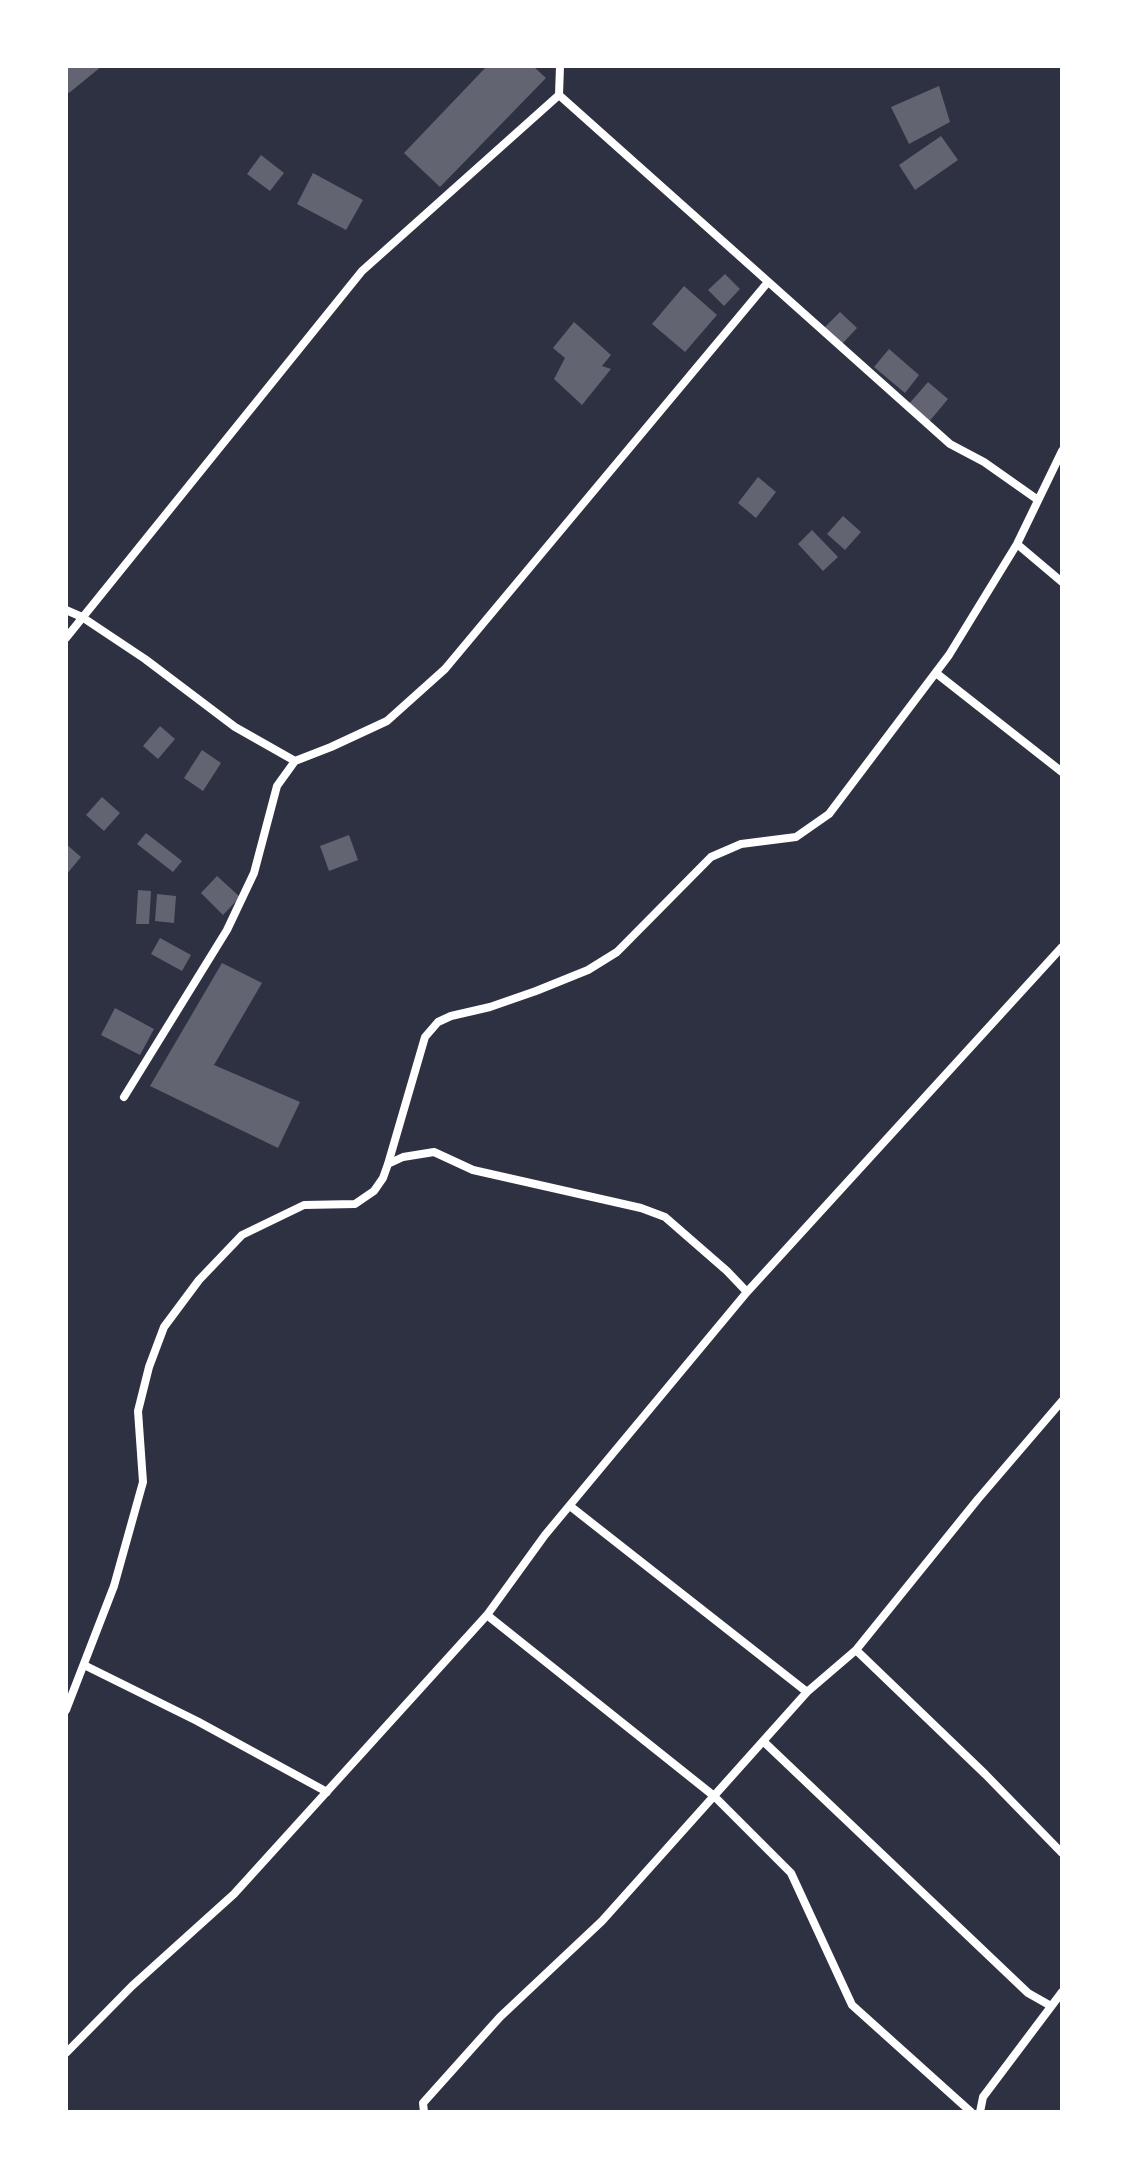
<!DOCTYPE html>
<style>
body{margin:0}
#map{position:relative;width:1128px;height:2178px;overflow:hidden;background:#2d3142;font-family:"Space Grotesk",sans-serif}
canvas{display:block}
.frame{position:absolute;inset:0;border:68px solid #fff;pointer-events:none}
</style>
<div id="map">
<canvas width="1128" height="2178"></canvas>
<div class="frame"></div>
</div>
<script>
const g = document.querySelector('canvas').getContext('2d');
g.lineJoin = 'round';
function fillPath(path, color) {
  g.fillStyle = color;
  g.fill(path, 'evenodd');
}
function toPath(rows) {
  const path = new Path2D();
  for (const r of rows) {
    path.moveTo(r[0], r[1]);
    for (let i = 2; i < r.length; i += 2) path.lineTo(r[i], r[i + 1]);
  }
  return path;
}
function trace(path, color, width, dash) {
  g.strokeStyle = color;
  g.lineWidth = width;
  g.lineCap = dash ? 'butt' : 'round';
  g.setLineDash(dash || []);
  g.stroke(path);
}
const building = toPath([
 [66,66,102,66,69,93,66,90],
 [487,66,533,66,546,78,440,187,404,153],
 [939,86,950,122,909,144,891,107],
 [941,136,958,160,915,190,899,165],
 [261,155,284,173,270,191,247,174],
 [313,173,363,200,346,230,297,204],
 [725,274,740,289,724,306,708,290],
 [684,286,717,315,685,352,652,324],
 [840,312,857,328,842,344,824,328],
 [574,322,611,355,602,366,611,369,582,405,554,379,565,358,553,348],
 [889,349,919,375,905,393,874,367],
 [928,382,948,399,928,423,908,405],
 [758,477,776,492,756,518,738,503],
 [843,516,861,532,845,550,827,534],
 [812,530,838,557,823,571,798,544],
 [160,726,175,739,158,759,143,746],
 [202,750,221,763,203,791,184,778],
 [102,797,120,813,104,831,86,815],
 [146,833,182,861,173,872,137,844],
 [349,835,358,860,329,871,320,846],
 [66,844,81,857,66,875],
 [217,876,240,897,223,915,201,893],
 [138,890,151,891,149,924,136,924],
 [157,894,176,896,174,923,155,921],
 [160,938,191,955,182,971,151,954],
 [222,963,262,983,214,1065,300,1102,278,1148,150,1086],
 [115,1008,154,1029,140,1055,101,1035]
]);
const minor = toPath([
 [560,66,559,95,950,444,984,462,1038,500],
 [1017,544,1062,582],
 [66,610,82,617,145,659,235,727,295,761,277,786,254,873,227,930,124,1097],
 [66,638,362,271,559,95],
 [936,673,1062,772],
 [295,761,331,747,387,721,445,669,768,282],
 [388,1164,403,1157,434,1152,473,1170,641,1208,665,1217,727,1271,747,1292],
 [570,1506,807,1692],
 [487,1615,714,1796,791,1873,852,2005,971,2112],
 [856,1650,985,1774,1062,1853],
 [84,1665,197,1721,327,1792],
 [66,1710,114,1586,143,1482,138,1411,149,1367,164,1327,199,1280,242,1235,304,1205,355,1204,374,1191,383,1178,388,1164,425,1037,438,1022,451,1016,490,1007,536,991,588,970,617,952,711,857,741,844,796,837,829,814,949,655,1017,544,1062,451],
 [763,1741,1028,1993,1051,2006],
 [66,2053,132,1986,234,1894,487,1615,545,1535,747,1292,1062,947],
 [424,2112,423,2103,500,2017,602,1921,807,1692,856,1650,978,1499,1062,1401],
 [980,2112,983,2097,1062,1992]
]);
fillPath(building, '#626471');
trace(minor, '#fff', 8);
</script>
